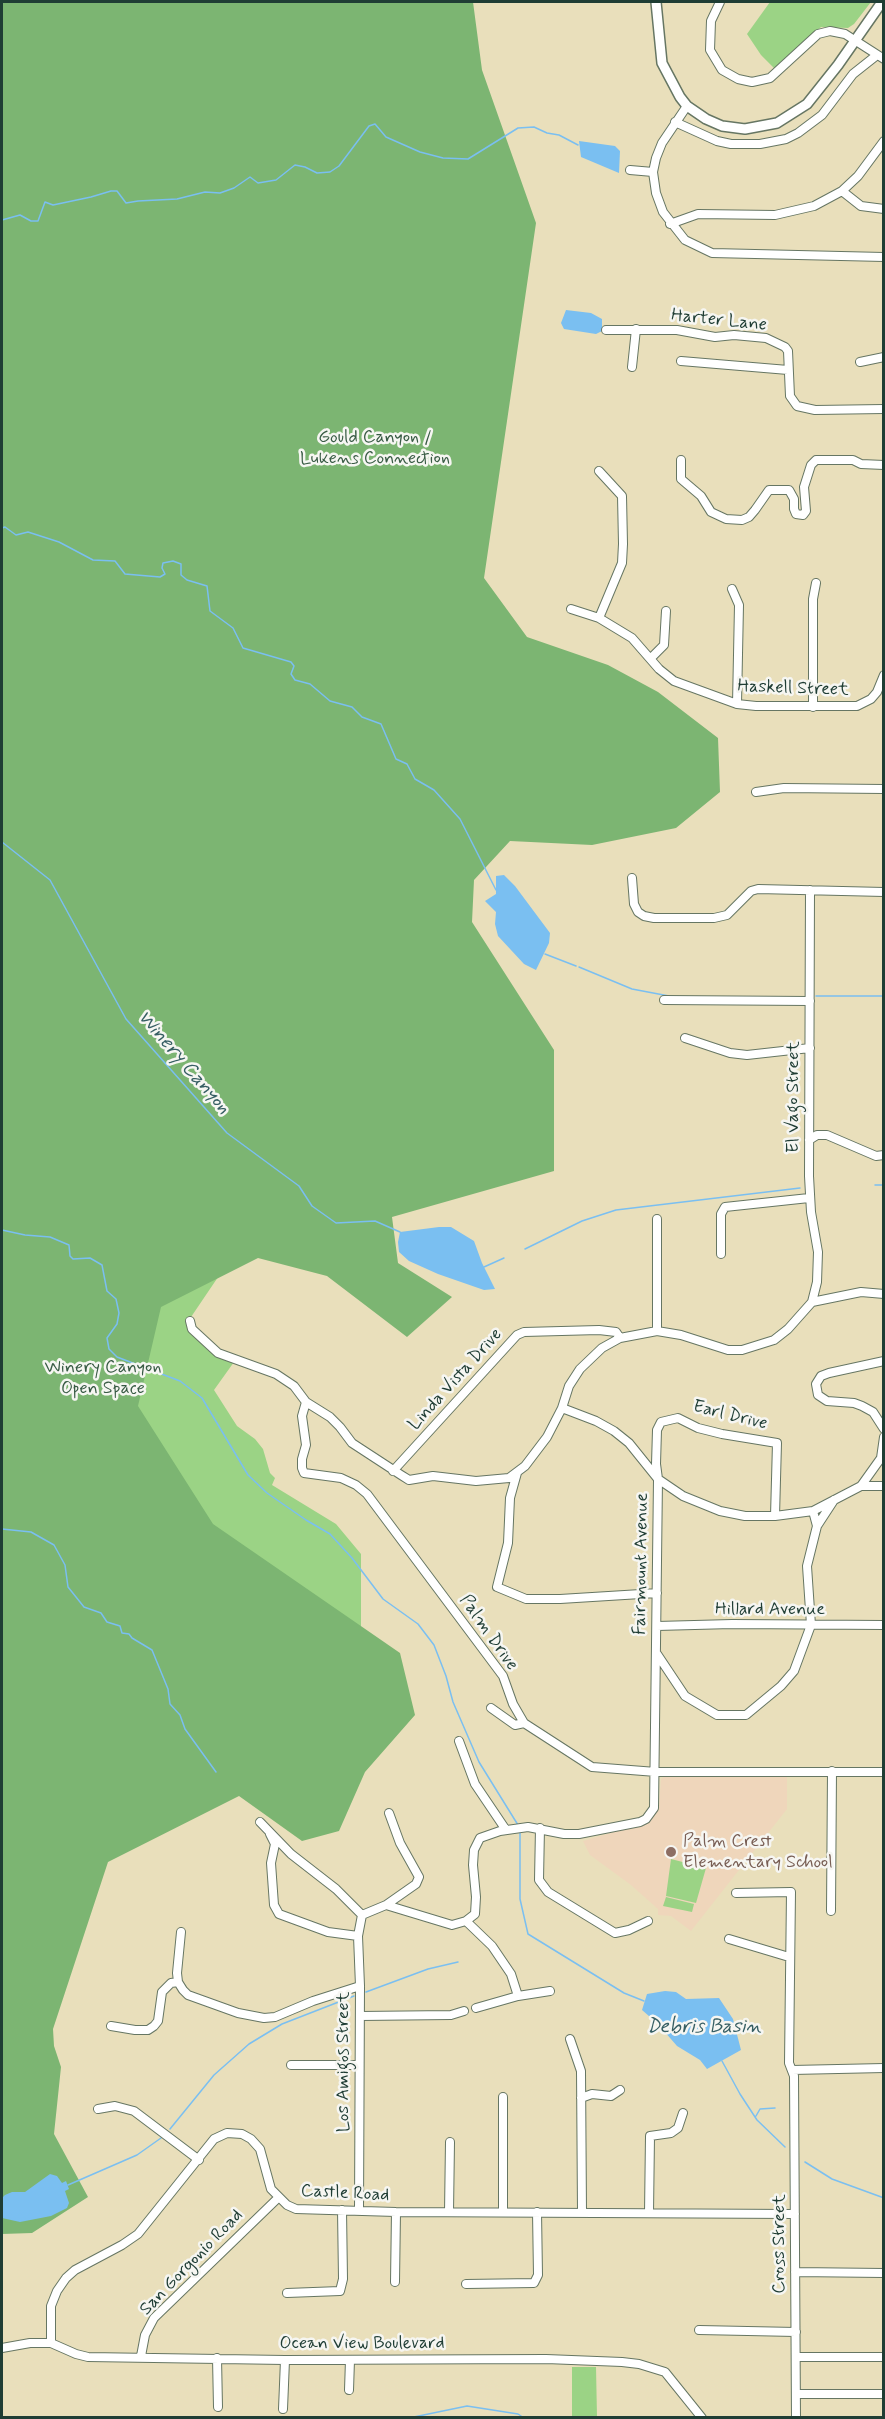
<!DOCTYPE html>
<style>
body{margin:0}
#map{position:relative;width:885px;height:2419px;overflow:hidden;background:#e9dfbb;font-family:Mynerve,sans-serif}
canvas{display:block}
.frame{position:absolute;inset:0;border:3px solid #1f3d34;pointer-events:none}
</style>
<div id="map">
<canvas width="885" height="2419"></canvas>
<div class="frame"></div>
</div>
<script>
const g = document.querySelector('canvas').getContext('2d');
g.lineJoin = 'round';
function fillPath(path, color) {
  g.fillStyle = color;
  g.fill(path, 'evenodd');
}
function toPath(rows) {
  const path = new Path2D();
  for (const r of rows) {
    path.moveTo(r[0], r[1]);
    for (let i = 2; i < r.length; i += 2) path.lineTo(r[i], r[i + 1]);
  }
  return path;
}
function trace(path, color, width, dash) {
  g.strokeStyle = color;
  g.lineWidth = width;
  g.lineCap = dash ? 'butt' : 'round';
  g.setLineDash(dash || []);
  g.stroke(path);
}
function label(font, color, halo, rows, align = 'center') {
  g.font = font + ' Mynerve,sans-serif';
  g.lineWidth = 5;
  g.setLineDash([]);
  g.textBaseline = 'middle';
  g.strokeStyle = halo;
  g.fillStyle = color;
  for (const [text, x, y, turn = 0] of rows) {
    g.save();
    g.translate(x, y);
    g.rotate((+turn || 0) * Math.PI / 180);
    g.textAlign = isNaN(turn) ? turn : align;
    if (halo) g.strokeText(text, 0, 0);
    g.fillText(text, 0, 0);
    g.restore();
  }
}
const built = toPath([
 [668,1774,787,1775,787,1809,691,1931,671,1916,658,1915,658,1909,631,1885,590,1855,583,1841,643,1824,651,1820,659,1808,661,1779]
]);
const green = toPath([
 [770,2,871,2,854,24,848,28,821,27,775,69,761,55,747,34],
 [2,1152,235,1252,189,1320,189,1324,234,1362,214,1390,237,1426,255,1439,263,1449,270,1473,275,1478,272,1485,336,1524,361,1554,361,1721,289,1709],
 [671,1859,706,1868,696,1903,666,1896],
 [666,1897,694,1904,692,1912,663,1906],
 [572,2367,596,2367,597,2417,572,2417]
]);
const forest = toPath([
 [2,2,473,2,482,70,536,223,484,578,527,637,608,665,658,692,718,738,720,792,676,828,592,845,510,841,474,880,472,922,554,1050,554,1171,392,1217,398,1263,452,1297,407,1337,327,1276,258,1258,161,1307,138,1406,213,1524,400,1653,415,1715,365,1772,339,1831,302,1841,239,1796,108,1862,53,2029,54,2046,61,2067,54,2134,88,2197,32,2233,2,2234]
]);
const water = toPath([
 [579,141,615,146,620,151,619,173,581,157],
 [566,310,591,313,602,319,602,331,596,334,564,329,561,323],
 [504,875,515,886,550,933,549,943,536,970,524,964,498,936,495,924,496,912,485,901,496,894,496,876],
 [439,1227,451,1227,474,1241,482,1263,495,1289,484,1290,438,1274,409,1261,399,1252,398,1242,400,1232],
 [665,1991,676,1992,686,1999,719,1998,733,2019,741,2050,707,2069,700,2060,677,2046,657,2023,642,2010,647,1994],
 [50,2174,57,2176,62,2183,66,2181,69,2189,65,2191,69,2203,67,2208,51,2216,20,2222,2,2218,2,2198,5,2195,12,2192,25,2192]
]);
const stream = toPath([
 [2,220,20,215,31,221,38,221,45,202,53,205,91,197,111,191,117,191,126,203,138,201,177,199,205,192,220,193,234,188,250,177,258,183,276,180,295,165,305,167,317,173,330,172,339,166,369,126,375,124,386,137,420,152,443,158,468,159,518,128,534,127,547,133,559,135,578,145],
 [2,528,5,527,16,535,28,532,59,542,93,560,115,561,125,574,160,577,165,574,162,568,163,563,173,561,181,564,181,575,187,580,207,586,210,611,233,628,243,648,291,662,294,666,291,674,295,680,310,684,330,701,352,707,362,717,381,724,396,759,407,764,415,779,434,790,460,819,496,890],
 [2,842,50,880,126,1019,227,1133,299,1186,312,1206,336,1223,375,1221,400,1232],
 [545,954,576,966],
 [579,967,632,989,669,996],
 [816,996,884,996],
 [875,1185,884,1185],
 [2,1230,25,1235,50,1237,69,1245,70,1256,73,1259,90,1258,102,1265,107,1291,116,1299,119,1313,117,1324,107,1338,109,1349,117,1357,180,1381,202,1398,248,1475,267,1493,306,1520,330,1534,352,1558,383,1599,418,1624,434,1645,446,1676,453,1702,479,1762,518,1825],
 [525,1249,582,1221,616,1210,800,1188],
 [484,1267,504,1258],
 [2,1529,31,1532,54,1545,65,1565,68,1587,84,1607,101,1613,107,1622,120,1626,122,1633,129,1634,132,1638,152,1650,168,1689,170,1704,180,1715,185,1729,216,1772],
 [520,1833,520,1899,528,1934,624,1993,644,2001],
 [366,1992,428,1969,458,1962],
 [722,2061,740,2094,757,2120,785,2147],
 [756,2116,760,2109,775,2108],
 [170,2129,214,2075,249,2044,282,2024,354,1996],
 [805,2162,832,2179,884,2198],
 [68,2185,137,2155,161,2138],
 [409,2418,467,2406,518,2414,524,2418]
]);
const minor = toPath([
 [720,2,711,21,710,50,722,70,738,79,752,82,770,78,818,34,830,31,845,34,884,59],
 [687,106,662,143,656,158,653,172,656,193,663,212,685,240,712,253,884,257],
 [675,122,717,141,731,144,760,144,786,139,798,133,822,115,853,74,877,55],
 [630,170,653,172],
 [842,191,861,206,884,209],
 [670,224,698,214,775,215,814,206,842,191,858,176,884,141],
 [606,330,677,330,715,337,734,335,766,338,785,347,788,351,790,396,797,406,815,410,884,409],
 [681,361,788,370],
 [860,362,884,357],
 [632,367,636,329],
 [681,460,681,479,701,496,711,512,726,519,742,520,749,517,755,510,769,490,789,490,794,499,794,509,796,514,803,515,806,511,804,487,811,465,816,460,853,460,861,464,884,465],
 [599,471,622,496,623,544,622,563,599,618],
 [732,589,739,605,737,704],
 [571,609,599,618,632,638,659,669,674,681,737,704,756,706,857,706,871,699,877,692,884,675],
 [651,658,664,645,666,611],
 [813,707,813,599,816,583],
 [756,792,784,788,884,789],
 [632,878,634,904,638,912,644,916,654,918,714,918,727,915,751,891,758,889,884,892],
 [810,890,809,1176,811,1212,818,1252,817,1282,812,1302],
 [664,1000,810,1001],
 [685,1038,730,1053,747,1055,810,1048],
 [809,1140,817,1135,827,1135,876,1156,884,1155],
 [721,1254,721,1214,725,1207,809,1198],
 [190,1321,192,1329,218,1353,276,1374,294,1386,306,1402,330,1417,340,1427,352,1443,401,1475,409,1480,433,1476,476,1481,509,1478,525,1466,547,1437,562,1408,569,1386,580,1369,602,1348,620,1338,657,1331,681,1335,728,1350,742,1350,774,1340,788,1329,812,1302,861,1292,884,1294],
 [657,1331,657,1219],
 [884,1361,829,1373,821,1376,816,1384,818,1395,827,1401,854,1403,862,1406,873,1412,884,1429],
 [306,1402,302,1416,306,1445,302,1459,302,1468,304,1473,341,1478,356,1485,367,1494,503,1676,513,1704,524,1723,592,1767,656,1772,884,1772],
 [393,1471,517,1335,524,1332,599,1330,616,1332,620,1338],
 [517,1473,510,1498,508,1543,497,1587,526,1599,560,1599,657,1593],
 [861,1486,884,1486],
 [775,1516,777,1443,722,1434,698,1428,678,1418,661,1422,657,1430,656,1464,658,1479,683,1496,720,1511,745,1516,775,1516,813,1511],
 [817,1526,834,1500],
 [657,1626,732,1624,884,1625],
 [657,1654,685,1696,717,1715,746,1715,781,1686,794,1671,811,1625,807,1566,817,1526,813,1511,861,1486,881,1458,884,1437],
 [491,1708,515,1725,524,1723],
 [459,1741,475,1784,506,1830],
 [260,1822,291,1854,336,1889,362,1915],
 [540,1828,539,1880,548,1892,615,1933,629,1930,648,1921],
 [270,1834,275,1844,271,1863,274,1905,279,1914,328,1932,358,1936],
 [736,1893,791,1892,789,2063,794,2076,796,2418],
 [386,1905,416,1884,419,1877,400,1843,389,1813],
 [831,1911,832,1771],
 [362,1915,386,1905,452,1925,466,1921,475,1914,476,1897,473,1865,474,1850,480,1838,500,1831,528,1827,564,1834,579,1834,640,1822,646,1819,654,1808,658,1479,629,1443,614,1431,596,1421,562,1408],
 [466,1921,492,1946,511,1974,518,1996],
 [181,1932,177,1973,178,1982,183,1990,188,1995,238,2013,264,2018,275,2017,313,2001,360,1986],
 [729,1939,789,1957],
 [476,2008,518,1996,550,1991],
 [360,2016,451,2015,464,2011],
 [111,2026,135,2030,148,2030,154,2026,158,2021,162,1992,171,1983,178,1982],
 [570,2039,581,2071,582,2212],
 [291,2065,359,2065],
 [792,2070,884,2068],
 [581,2098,592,2094,611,2096,620,2090],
 [98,2109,115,2106,134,2111,199,2160],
 [359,2210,360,1986,358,1936,362,1915],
 [503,2211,503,2097],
 [449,2212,450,2142],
 [649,2213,650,2136,671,2133,678,2128,683,2113],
 [795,2272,884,2273],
 [395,2282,396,2212],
 [466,2284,534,2283,538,2275,537,2212],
 [287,2293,340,2291,343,2279,342,2210],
 [699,2330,796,2332],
 [51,2343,51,2306,57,2291,66,2278,75,2270,122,2245,138,2234,214,2139,227,2133,242,2134,251,2139,260,2149,271,2189,287,2205,296,2209,396,2212,795,2214],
 [2,2348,30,2343,51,2343,76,2354,88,2357,285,2360,546,2359,622,2362,639,2364,665,2372,702,2418],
 [141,2356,145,2335,154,2318,278,2198],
 [796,2357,884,2357],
 [217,2358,218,2407],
 [349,2390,350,2360],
 [796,2394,884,2394],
 [283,2409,285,2360]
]);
const major = toPath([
 [656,2,662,63,680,97,687,106,706,119,722,126,745,129,777,123,807,104,838,65,882,2]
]);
const markers = [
 [671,1852,6,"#8d6e63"]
];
const streetNames = [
 ["Harter Lane",719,321,6],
 ["Haskell Street",793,689,2],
 ["El Vago Street",794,1097,-90],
 ["Linda Vista Drive",456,1380,-48],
 ["Earl Drive",730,1416,14],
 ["Fairmount Avenue",642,1564,-89],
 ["Hillard Avenue",770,1610],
 ["Palm Drive",488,1633,55],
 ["Los Amigos Street",344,2062,-90],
 ["Castle Road",345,2194,3],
 ["Cross Street",780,2244,-90],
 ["San Gorgonio Road",192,2263,-46],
 ["Ocean View Boulevard",362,2344]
];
const parkNames = [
 ["Gould Canyon /",375,438],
 ["Lukens Connection",375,459],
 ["Winery Canyon",103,1368],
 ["Open Space",103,1389]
];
const educationNames = [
 ["Palm Crest",683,1842],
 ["Elementary School",683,1863]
];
const waterNames = [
 ["Winery Canyon",183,1063,49],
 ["Debris Basin",704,2028]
];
fillPath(built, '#efd6bb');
fillPath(green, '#9bd385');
fillPath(forest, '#7cb572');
fillPath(water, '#7abff1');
trace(stream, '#7abff1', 1.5);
trace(minor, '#667663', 10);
trace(major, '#667663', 12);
trace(minor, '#fff', 8);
trace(major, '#fff', 9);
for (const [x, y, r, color] of markers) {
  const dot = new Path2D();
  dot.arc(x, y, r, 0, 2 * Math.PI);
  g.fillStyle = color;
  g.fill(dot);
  trace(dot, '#f6f6f2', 2);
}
label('18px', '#1f3d34', '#f6f6f2', streetNames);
label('18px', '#385b44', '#f6f6f2', parkNames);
label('18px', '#785e54', '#f6f6f2', educationNames, 'left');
label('italic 20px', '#365e63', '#f6f6f2', waterNames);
</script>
